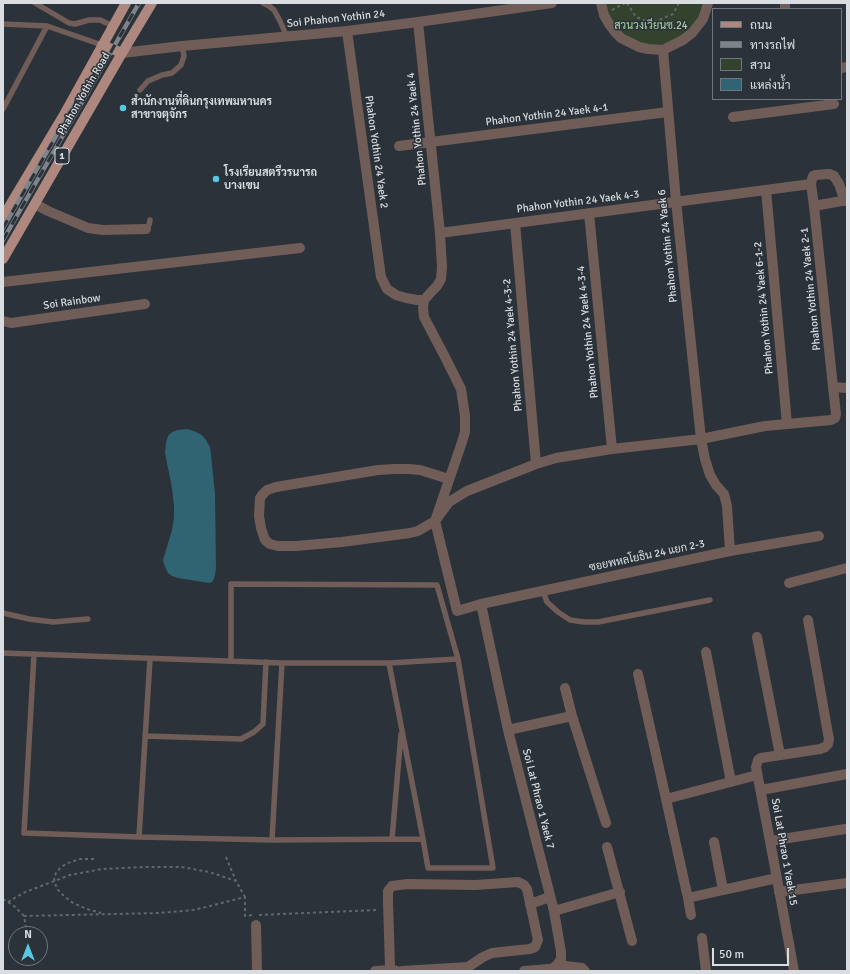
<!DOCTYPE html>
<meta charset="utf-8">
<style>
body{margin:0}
#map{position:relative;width:850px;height:974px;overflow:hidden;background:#2b3239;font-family:Signika,Sarabun,sans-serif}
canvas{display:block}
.frame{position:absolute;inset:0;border:4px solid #d9dde1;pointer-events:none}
.legend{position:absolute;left:712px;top:8px;width:130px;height:92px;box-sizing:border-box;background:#2b3239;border:1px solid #71767c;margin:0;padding:5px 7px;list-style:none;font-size:12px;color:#d9dde1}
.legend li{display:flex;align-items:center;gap:8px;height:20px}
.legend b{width:20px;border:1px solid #71767c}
.north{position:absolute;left:8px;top:926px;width:40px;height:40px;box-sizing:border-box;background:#2b3239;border:1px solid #71767c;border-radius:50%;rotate:0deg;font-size:11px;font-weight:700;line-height:16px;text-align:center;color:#d9dde1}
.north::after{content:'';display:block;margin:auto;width:14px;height:18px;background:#56c9e1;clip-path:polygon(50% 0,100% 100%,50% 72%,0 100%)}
.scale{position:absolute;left:712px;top:948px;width:77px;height:18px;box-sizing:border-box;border:2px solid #d9dde1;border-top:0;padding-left:5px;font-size:12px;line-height:14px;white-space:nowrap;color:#d9dde1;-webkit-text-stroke:3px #2b3239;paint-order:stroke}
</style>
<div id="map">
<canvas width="850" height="974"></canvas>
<div class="frame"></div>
<ul class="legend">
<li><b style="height:5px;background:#ae877e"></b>ถนน</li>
<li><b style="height:5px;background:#7f848a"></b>ทางรถไฟ</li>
<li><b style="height:11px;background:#32422d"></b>สวน</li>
<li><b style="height:11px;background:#306472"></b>แหล่งน้ำ</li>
</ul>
<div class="north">N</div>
<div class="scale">50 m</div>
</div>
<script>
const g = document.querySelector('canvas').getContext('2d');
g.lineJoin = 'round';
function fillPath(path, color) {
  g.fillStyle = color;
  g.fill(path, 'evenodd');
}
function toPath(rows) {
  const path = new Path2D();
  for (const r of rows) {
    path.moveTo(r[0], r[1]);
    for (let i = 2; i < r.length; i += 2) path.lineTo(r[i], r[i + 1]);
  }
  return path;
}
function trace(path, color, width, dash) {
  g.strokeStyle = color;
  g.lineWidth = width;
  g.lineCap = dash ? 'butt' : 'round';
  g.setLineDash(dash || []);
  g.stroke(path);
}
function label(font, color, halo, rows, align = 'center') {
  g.font = font + ' Signika,Sarabun,sans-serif';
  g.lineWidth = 3;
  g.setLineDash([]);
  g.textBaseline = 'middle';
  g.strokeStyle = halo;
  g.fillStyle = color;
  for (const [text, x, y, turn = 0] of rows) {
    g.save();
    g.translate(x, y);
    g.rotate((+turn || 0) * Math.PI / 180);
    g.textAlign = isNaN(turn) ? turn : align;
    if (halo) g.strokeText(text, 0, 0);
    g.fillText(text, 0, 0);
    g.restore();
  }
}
const green = toPath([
 [601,3,707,3,695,29,672,47,648,49,624,39]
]);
const water = toPath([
 [187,429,194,431,202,435,206,440,210,447,211,455,215,494,216,569,214,579,212,582,209,583,178,578,172,576,168,573,165,567,163,560,172,530,174,517,174,506,172,488,165,453,166,443,168,436,172,432,178,430]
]);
const path = toPath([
 [627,3,636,17,652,23,673,14,679,3],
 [612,10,625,3],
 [226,857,236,881],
 [94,859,80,859,68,863,61,867,56,873,54,878,55,883,57,889,64,896,73,903,87,909,101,913],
 [3,899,14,906,24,916],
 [8,902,23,893,70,875,102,869,144,867,182,867,209,872,236,881,245,897],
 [259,915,378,910],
 [27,934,24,916,160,913,193,910,206,907,245,897,245,916,252,915]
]);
const lane = toPath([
 [35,3,69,23,75,24,89,20,100,20,113,26],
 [263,3,269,6,274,10,280,21,287,37],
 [3,24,47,26,102,45],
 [140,90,148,81,162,75,172,73,181,65,184,56,182,46],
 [3,109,47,26],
 [146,229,149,225,150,220],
 [543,591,547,602,558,612,570,620,584,622,598,622,710,600],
 [3,613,29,619,53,622,88,619],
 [3,653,282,663,389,663,458,659],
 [34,654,24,833,139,837],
 [150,659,139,837,272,840,282,663],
 [231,661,231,584,437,585,458,659,493,868,428,868,423,839,272,840],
 [389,663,423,839],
 [145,736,241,739,254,732,263,724,266,662],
 [392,839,401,734]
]);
const street = toPath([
 [601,3,604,15,609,24,615,32,621,38,639,47,648,49,663,50,683,40,692,33,703,19,706,10,708,3],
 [785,3,785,9],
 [418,22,440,233,442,267,441,279,437,286,433,290,424,300],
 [347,31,381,277,387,289,396,295,406,298,417,300,424,300],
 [663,50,676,201,701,439,705,459,710,475,716,485,724,494,727,506,730,551],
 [122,53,182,46,347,31,418,22,552,3],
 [841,68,847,67],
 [733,117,834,104],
 [399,146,668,112],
 [811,184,812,179,813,176,815,175,829,174,834,176,839,184,845,201],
 [766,190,787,424],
 [35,204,48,211,88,228,103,230,146,229],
 [814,206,847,200],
 [589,213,612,449],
 [515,223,536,464],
 [440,233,811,184,814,206,833,387,836,414,835,418,831,420,765,426,701,439,612,449,556,458,536,464,467,491,449,502,435,521,418,531,410,533,342,542,296,546,278,546,270,544,265,540,261,528,259,516,260,498,263,494,267,490,276,487,378,470,395,469,408,469,420,470,449,479],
 [3,282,300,248],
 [424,300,423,308,424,317,445,357,461,389,465,416,465,432,462,442,435,521,457,611,481,604,730,551,819,536],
 [3,321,11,323,145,304],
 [833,387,847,388],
 [789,583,847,568],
 [481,604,508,730,554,911,561,952,561,959,557,965,553,968,549,969,524,971],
 [757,637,780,755],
 [706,652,731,782],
 [638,674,666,799,757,775],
 [565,688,572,716,606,823],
 [508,730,572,716],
 [761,790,847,774],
 [666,799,687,894],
 [770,841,845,829],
 [607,847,632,941],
 [723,890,777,878],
 [779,892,847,883],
 [530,904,550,897],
 [554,911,620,892],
 [691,915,688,898,723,890,714,842],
 [256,925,257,971],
 [702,938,706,971],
 [557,965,582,968,585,971],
 [375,971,392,970],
 [397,971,392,970,390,967,388,902,388,891,392,886,407,884,476,885,518,882,524,885,527,889,538,940,535,947,530,949,492,953,483,957,468,967,402,971],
 [794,971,770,841,756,767,758,760,761,758,820,749,825,747,828,744,829,739,828,734,808,620]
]);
const primary = toPath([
 [102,45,122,53],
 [3,217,65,113,126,3],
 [3,259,122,53,152,3]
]);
const rail = toPath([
 [3,228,89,79],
 [3,240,139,3]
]);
const markers = [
 [123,108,4,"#56c9e1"],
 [216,179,4,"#56c9e1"]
];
const shields = [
 [62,156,14]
];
const shieldNames = [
 ["1",62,156]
];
const streetNames = [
 ["Soi Phahon Yothin 24",336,19,-6],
 ["Phahon Yothin Road",84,94,-60],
 ["Phahon Yothin 24 Yaek 4-1",547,115,-7],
 ["Phahon Yothin 24 Yaek 4",417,129,-96],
 ["Phahon Yothin 24 Yaek 2",376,152,82],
 ["Phahon Yothin 24 Yaek 4-3",578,202,-7],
 ["Phahon Yothin 24 Yaek 6",668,246,-96],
 ["Phahon Yothin 24 Yaek 2-1",811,289,-96],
 ["Soi Rainbow",72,302,-8],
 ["Phahon Yothin 24 Yaek 6-1-2",764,308,-95],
 ["Phahon Yothin 24 Yaek 4-3-4",588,332,-96],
 ["Phahon Yothin 24 Yaek 4-3-2",513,345,-95],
 ["ซอยพหลโยธิน 24 แยก 2-3",647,556,-12],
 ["Soi Lat Phrao 1 Yaek 7",538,799,76],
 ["Soi Lat Phrao 1 Yaek 15",784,852,80]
];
const parkNames = [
 ["สวนวงเวียนซ.24",651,26]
];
const poiNames = [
 ["สำนักงานที่ดินกรุงเทพมหานคร",131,102],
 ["สาขาจตุจักร",131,115],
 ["โรงเรียนสตรีวรนารถ",224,173],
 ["บางเขน",224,186]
];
fillPath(green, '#32422d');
fillPath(water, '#306472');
trace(path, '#61676d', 2, [3, 3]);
trace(lane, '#715d58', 5.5);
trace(street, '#715d58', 10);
trace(primary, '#ae877e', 10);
trace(rail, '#7f848a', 4.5);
trace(rail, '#2b3239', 3, [9]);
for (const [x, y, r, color] of markers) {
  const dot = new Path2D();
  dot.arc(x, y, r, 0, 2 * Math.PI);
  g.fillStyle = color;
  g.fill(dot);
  trace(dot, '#2b3239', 1.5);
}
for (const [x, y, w] of shields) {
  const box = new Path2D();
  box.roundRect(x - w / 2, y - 8, w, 16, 3);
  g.fillStyle = '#2b3239';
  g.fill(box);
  trace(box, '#d9dde1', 1);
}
label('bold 10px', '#d9dde1', null, shieldNames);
label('11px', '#d9dde1', '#2b3239', streetNames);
label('11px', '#a8d39a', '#2b3239', parkNames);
label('bold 11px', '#d9dde1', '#2b3239', poiNames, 'left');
</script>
